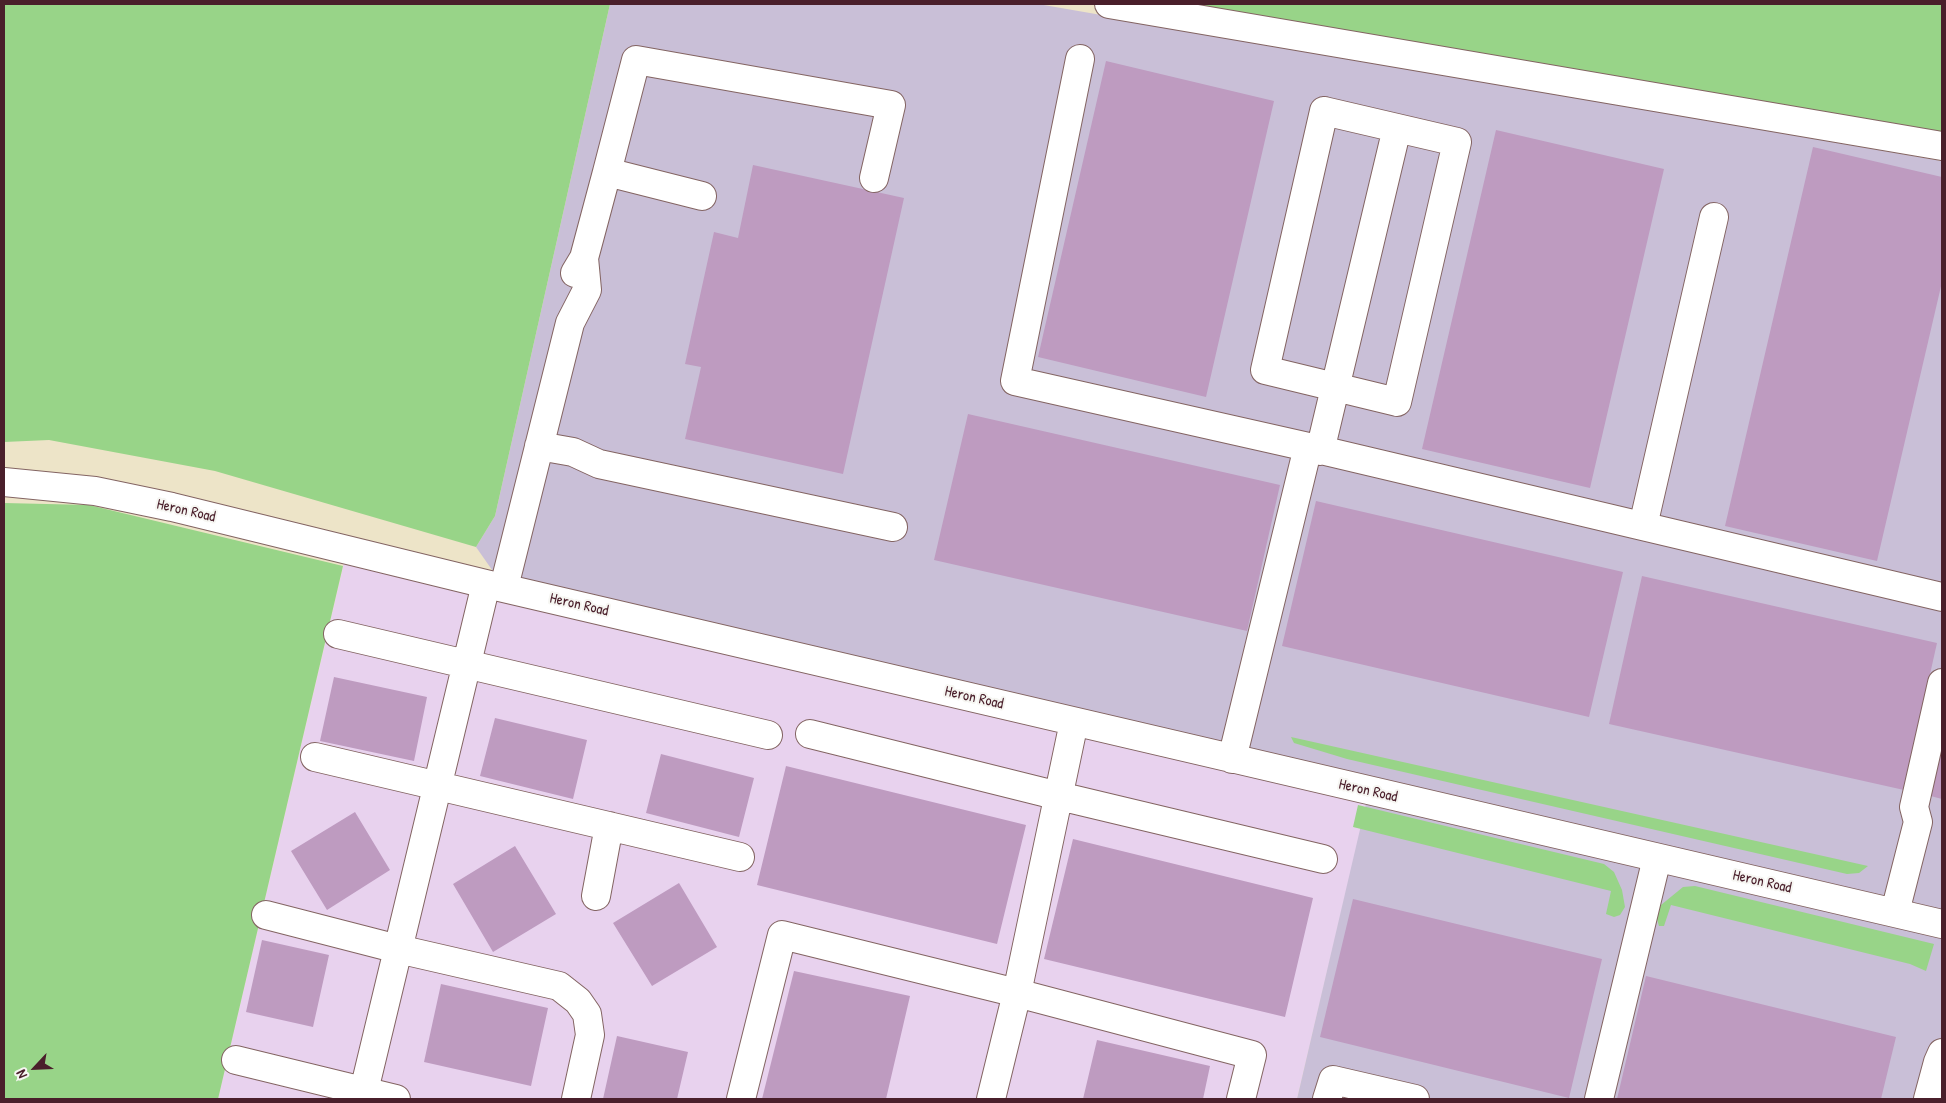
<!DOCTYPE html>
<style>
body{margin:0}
#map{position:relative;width:1946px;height:1103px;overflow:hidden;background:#ede4c8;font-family:"Patrick Hand",sans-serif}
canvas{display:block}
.frame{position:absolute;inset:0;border:5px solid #4a1f2b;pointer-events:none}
.north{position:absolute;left:10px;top:1043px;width:50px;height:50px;-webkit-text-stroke:4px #f6f6f2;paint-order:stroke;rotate:245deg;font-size:14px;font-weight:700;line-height:20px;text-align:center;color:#4a1f2b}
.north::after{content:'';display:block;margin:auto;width:18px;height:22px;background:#4a1f2b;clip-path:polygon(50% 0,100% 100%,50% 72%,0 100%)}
</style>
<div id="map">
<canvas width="1946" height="1103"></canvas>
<div class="frame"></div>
<div class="north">N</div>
</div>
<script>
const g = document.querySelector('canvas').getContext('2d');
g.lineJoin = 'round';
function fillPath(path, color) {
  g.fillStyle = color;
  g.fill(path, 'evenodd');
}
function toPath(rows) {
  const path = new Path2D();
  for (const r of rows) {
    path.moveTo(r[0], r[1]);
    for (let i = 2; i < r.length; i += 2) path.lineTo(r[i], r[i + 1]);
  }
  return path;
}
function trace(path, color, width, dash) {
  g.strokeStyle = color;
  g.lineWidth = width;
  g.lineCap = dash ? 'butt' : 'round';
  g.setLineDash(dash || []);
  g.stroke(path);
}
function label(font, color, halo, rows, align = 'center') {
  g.font = font + ' "Patrick Hand",sans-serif';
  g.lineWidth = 4;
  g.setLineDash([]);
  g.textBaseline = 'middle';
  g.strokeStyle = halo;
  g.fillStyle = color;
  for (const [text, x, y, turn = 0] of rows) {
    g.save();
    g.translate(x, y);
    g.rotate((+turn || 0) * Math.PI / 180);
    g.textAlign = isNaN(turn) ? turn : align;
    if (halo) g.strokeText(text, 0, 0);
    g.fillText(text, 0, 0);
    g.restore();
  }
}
const built = toPath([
 [347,550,1370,791,1297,1099,218,1099]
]);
const industrial = toPath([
 [610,4,1038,4,1942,161,1942,1099,1297,1099,1369,791,504,587,476,547,495,516]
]);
const green = toPath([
 [4,4,610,4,495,516,476,547,215,471,49,440,4,442],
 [1162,4,1942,4,1942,137],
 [4,503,89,505,343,566,218,1099,4,1099],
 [1291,737,1868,866,1859,873,1847,874,1347,759,1294,743],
 [1358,805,1604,864,1614,872,1622,890,1625,907,1620,915,1614,917,1606,914,1611,891,1353,827],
 [1695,886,1934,944,1926,971,1910,964,1671,905,1664,926,1659,926,1656,916,1661,905,1683,887]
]);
const building = toPath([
 [1106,61,1274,101,1206,397,1038,357],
 [1496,130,1664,169,1590,488,1422,449],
 [1813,147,1942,177,1942,282,1877,561,1725,526],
 [753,165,904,198,843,474,685,439,701,367,685,364,714,232,738,238],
 [968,414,1280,485,1247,631,934,560],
 [1316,501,1623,572,1589,717,1282,646],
 [1642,576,1937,643,1904,790,1609,724],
 [334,677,427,697,414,761,320,741],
 [1942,712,1942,799,1923,794],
 [495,718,587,740,573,799,480,776],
 [661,754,754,778,739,837,646,813],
 [786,766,1026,825,997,944,757,885],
 [355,812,390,870,327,910,291,851],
 [1073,839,1313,898,1285,1017,1044,959],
 [515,846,556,914,493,952,453,884],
 [679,883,717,947,652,986,613,923],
 [1353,899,1602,959,1569,1098,1320,1037],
 [262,940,329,955,313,1027,246,1012],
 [794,971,910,996,886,1099,762,1099],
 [1646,976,1896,1037,1881,1099,1617,1099],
 [441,984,548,1008,531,1086,424,1062],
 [617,1036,688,1052,677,1099,603,1099],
 [1097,1040,1210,1066,1203,1099,1083,1099]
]);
const minor = toPath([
 [1109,4,1942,146],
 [1080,59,1015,381,1308,447],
 [1324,111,1457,142,1397,402,1265,370,1324,111],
 [607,172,636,60,891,105,874,178],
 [575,273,584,258,607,172,702,196],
 [539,446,573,452,599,464,893,527],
 [1320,451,1397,128],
 [4,482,95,491,172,507,486,584,1942,924],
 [1643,526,1714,217],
 [504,587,570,323,587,290,584,258],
 [338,634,768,735],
 [810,734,1059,796,1323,859],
 [315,757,740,857],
 [1232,759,1308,447,1942,597],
 [596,896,609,826],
 [1895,912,1918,822,1914,807,1942,683],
 [266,915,398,949,559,986,578,1001,587,1014,590,1035,576,1099],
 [236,1060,396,1099],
 [362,1099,486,584],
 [741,1099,782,935,1017,993,1252,1055,1241,1099],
 [991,1099,1017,993,1074,722],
 [1327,1099,1333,1080,1415,1099],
 [1599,1099,1657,858],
 [1928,1099,1938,1062,1942,1053]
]);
const streetNames = [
 ["Heron Road",186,511,13],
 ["Heron Road",579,605,13],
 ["Heron Road",974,698,13],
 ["Heron Road",1368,791,13],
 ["Heron Road",1762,882,13]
];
fillPath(built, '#e8d2ee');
fillPath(industrial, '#c9bfd7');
fillPath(green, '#98d488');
fillPath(building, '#be9bc0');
trace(minor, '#836462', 30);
trace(minor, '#fff', 28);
label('15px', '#4a1f2b', '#f6f6f2', streetNames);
</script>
